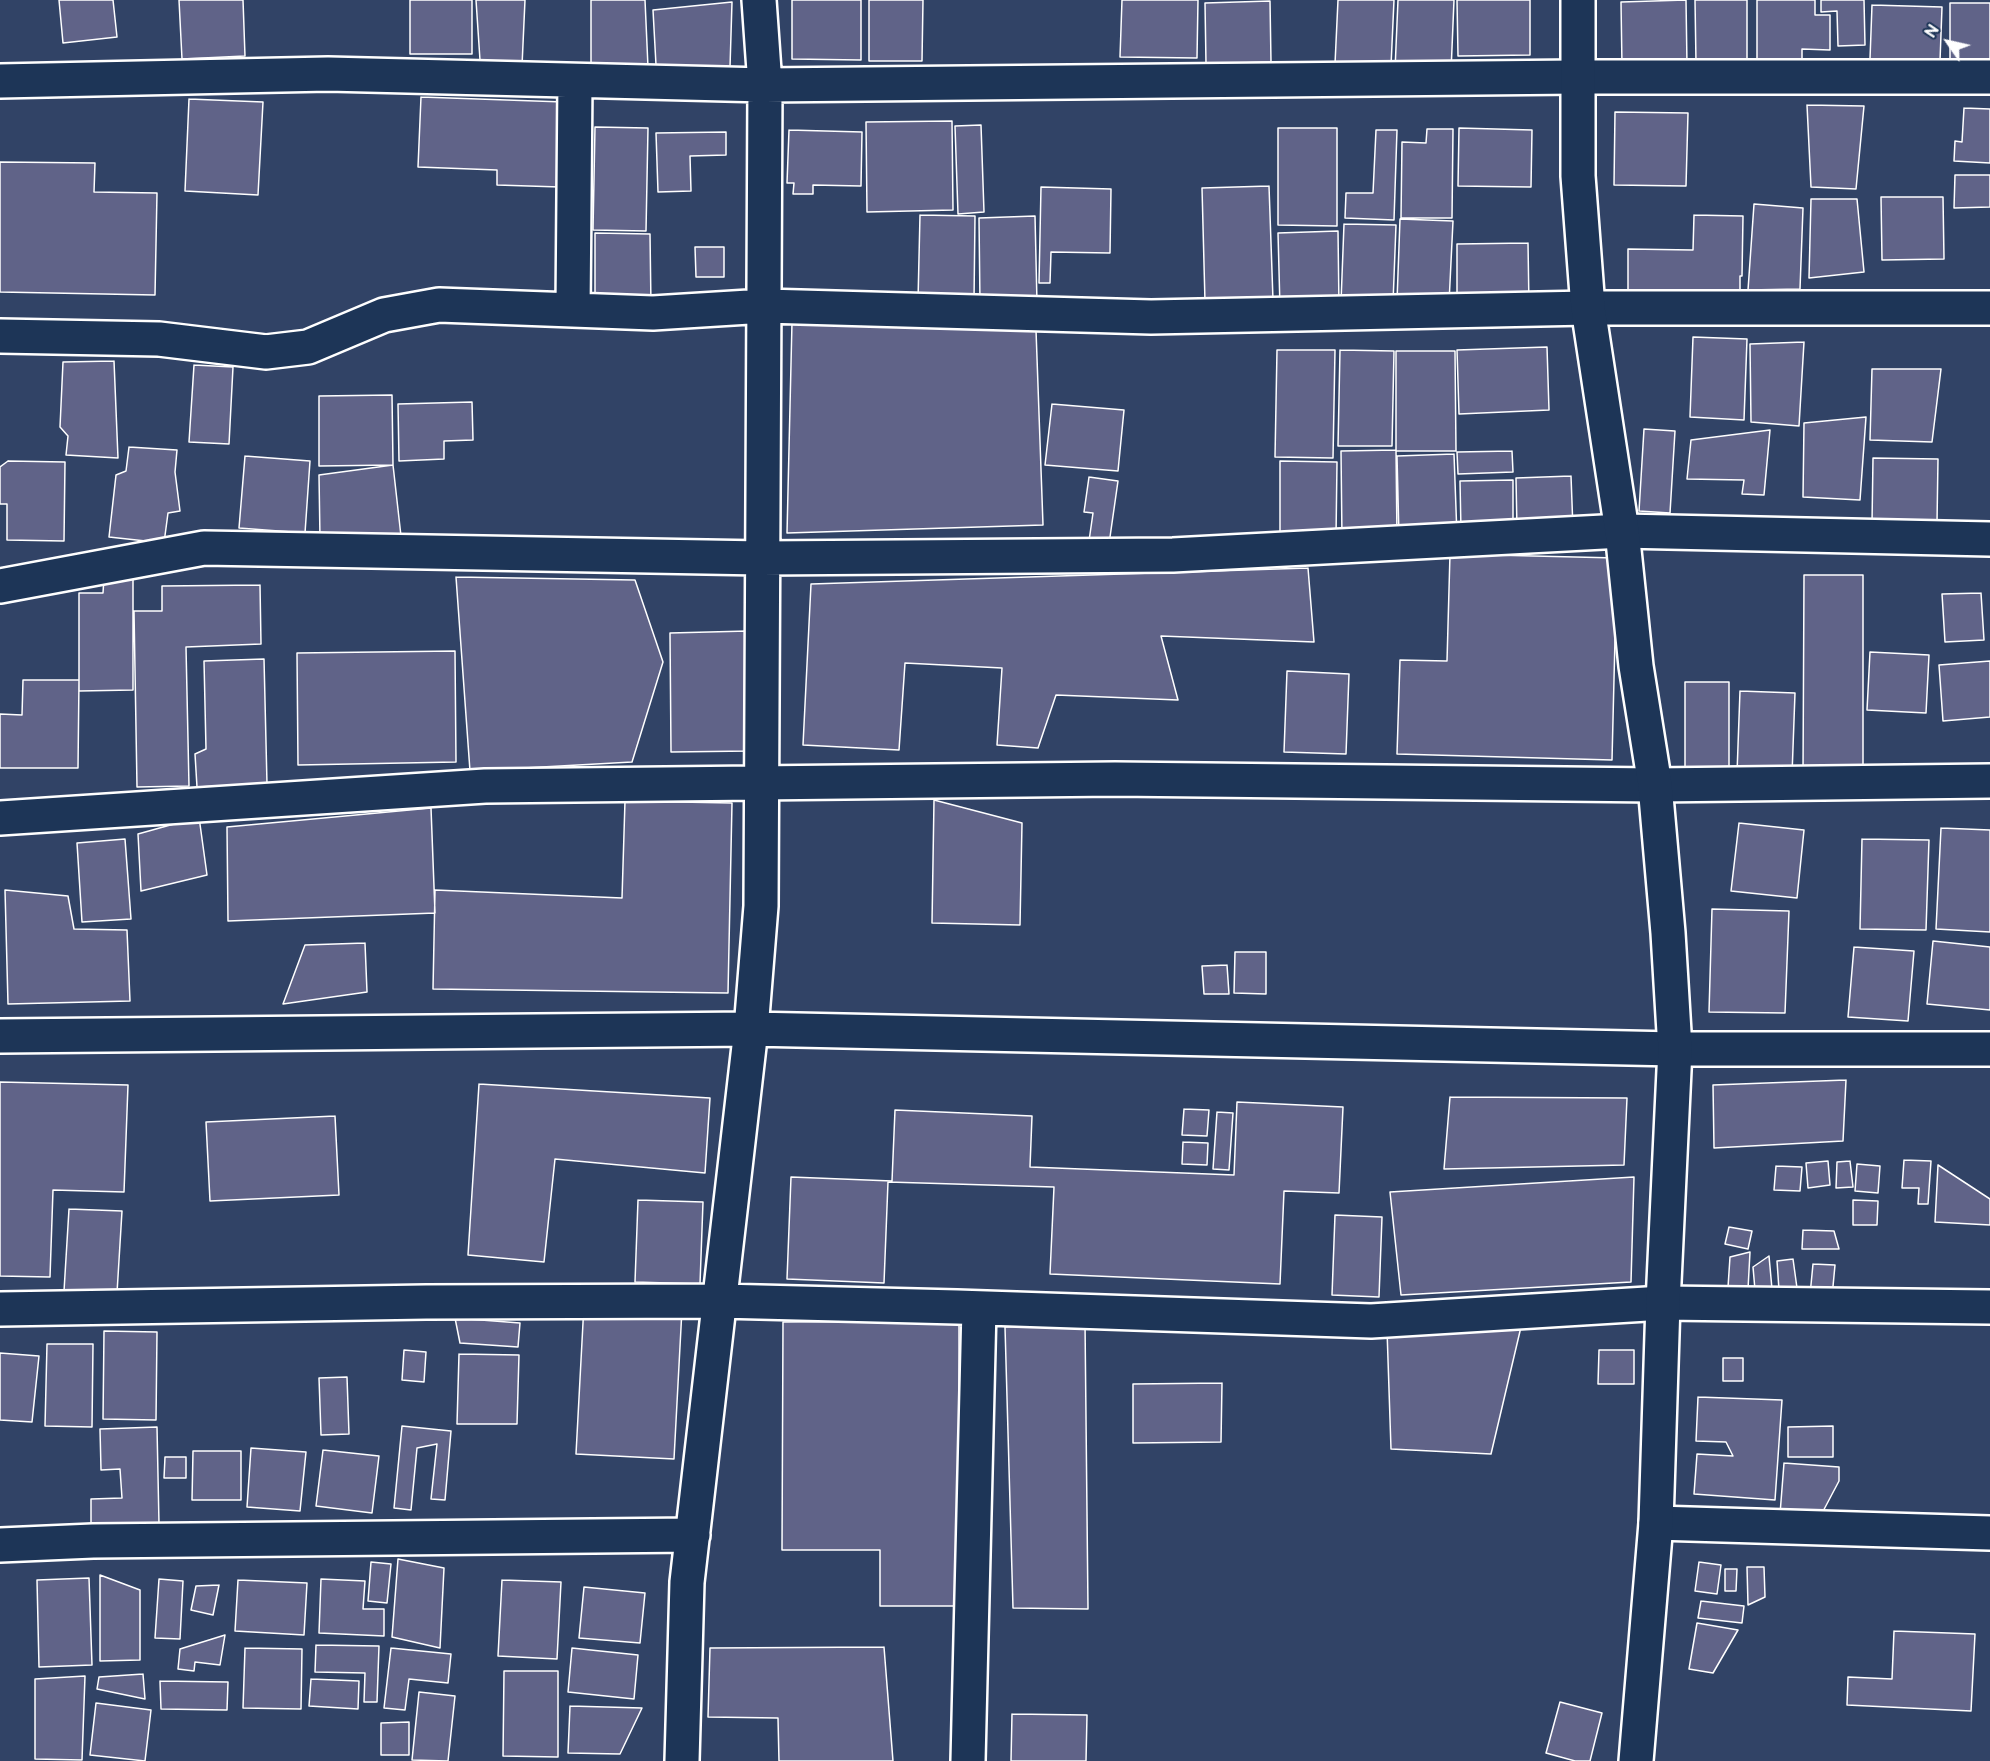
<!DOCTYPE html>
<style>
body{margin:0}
#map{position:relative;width:1990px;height:1761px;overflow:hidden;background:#314366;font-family:"Balsamiq Sans",sans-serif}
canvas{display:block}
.north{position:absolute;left:1918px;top:12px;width:60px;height:60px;-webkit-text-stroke:4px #1d3557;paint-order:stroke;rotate:304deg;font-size:16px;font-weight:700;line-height:24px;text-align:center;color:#fff}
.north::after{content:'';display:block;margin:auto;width:21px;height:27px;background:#fff;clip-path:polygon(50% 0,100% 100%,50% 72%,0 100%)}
</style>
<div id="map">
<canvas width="1990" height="1761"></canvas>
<div class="north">N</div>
</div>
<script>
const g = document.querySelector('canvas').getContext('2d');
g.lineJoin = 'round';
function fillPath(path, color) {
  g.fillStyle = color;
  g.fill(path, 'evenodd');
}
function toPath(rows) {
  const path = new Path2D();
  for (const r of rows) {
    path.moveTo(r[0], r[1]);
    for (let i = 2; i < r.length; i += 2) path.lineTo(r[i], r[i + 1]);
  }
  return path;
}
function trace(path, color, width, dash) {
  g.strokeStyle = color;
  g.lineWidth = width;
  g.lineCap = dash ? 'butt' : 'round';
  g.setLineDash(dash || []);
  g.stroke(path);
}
const building = toPath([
 [59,0,113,0,117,37,63,43,59,0],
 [179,0,243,0,245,56,182,59,179,0],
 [410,0,472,0,472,54,410,54,410,0],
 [476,0,525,0,522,66,480,60,476,0],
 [591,0,645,0,648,67,591,66,591,0],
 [792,0,861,0,861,60,792,59,792,0],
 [869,0,923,0,922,61,869,61,869,0],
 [1122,0,1198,0,1197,58,1120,57,1122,0],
 [1338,0,1394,0,1391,66,1335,64,1338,0],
 [1398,0,1454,0,1451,72,1395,70,1398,0],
 [1457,0,1530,0,1530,55,1458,56,1457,0],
 [1686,0,1687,65,1622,67,1621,2,1686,0],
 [1695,0,1747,0,1747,63,1696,63,1695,0],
 [1757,0,1815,0,1815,15,1830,15,1830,50,1802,49,1802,60,1757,61,1757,0],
 [1821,0,1864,0,1865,45,1838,46,1837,11,1821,12,1821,0],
 [1270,1,1271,62,1206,64,1205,3,1270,1],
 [732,2,730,67,656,65,653,10,732,2],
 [1950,3,1990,3,1990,66,1950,65,1950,3],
 [1872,5,1942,7,1940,61,1870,59,1872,5],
 [421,97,564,102,560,187,497,185,497,170,418,167,421,97],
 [189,99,263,102,258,195,185,191,189,99],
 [1807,105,1864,106,1856,189,1811,187,1807,105],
 [1964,108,1990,109,1990,163,1954,161,1955,141,1962,142,1964,108],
 [1615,112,1688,113,1686,186,1614,185,1615,112],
 [952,121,953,210,867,212,866,122,952,121],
 [981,125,984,212,958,214,955,126,981,125],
 [595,127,648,128,646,231,593,230,595,127],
 [1278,128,1337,128,1337,226,1278,225,1278,128],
 [1459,128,1532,130,1531,187,1458,186,1459,128],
 [1427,129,1453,129,1452,218,1401,218,1402,142,1426,143,1427,129],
 [789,130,862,132,861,186,813,185,813,194,793,194,794,183,787,183,789,130],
 [1376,130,1397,130,1394,220,1345,218,1346,193,1373,193,1376,130],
 [726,132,726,155,690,156,691,191,658,192,656,133,726,132],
 [0,162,95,163,94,192,157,193,155,295,0,292,0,162],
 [1955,175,1990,175,1990,207,1954,208,1955,175],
 [1269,186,1273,300,1205,302,1202,188,1269,186],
 [1041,187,1111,189,1110,253,1051,252,1050,283,1039,283,1041,187],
 [1881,197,1943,197,1944,259,1882,260,1881,197],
 [1811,199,1857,199,1864,272,1809,278,1811,199],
 [1754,204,1803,208,1800,289,1748,290,1754,204],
 [920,215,975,216,974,301,918,300,920,215],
 [1694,215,1743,216,1742,276,1740,276,1740,294,1628,293,1628,249,1693,250,1694,215],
 [1035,216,1037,303,980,304,979,218,1035,216],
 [1400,219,1453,221,1449,303,1397,301,1400,219],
 [1344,224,1396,225,1393,303,1341,302,1344,224],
 [1338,231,1339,307,1280,308,1278,233,1338,231],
 [595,233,650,234,651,306,595,306,595,233],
 [1528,243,1529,306,1457,307,1457,244,1528,243],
 [695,247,724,247,724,277,696,277,695,247],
 [792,322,1036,330,1043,525,787,533,792,322],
 [1693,337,1747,339,1744,420,1690,417,1693,337],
 [1804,342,1799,426,1751,422,1750,344,1804,342],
 [1547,347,1549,410,1459,414,1457,350,1547,347],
 [1277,350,1335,350,1333,458,1275,457,1277,350],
 [1340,350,1394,351,1392,446,1338,446,1340,350],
 [1396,351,1455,351,1456,451,1396,451,1396,351],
 [114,361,118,458,66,455,68,436,60,427,63,362,114,361],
 [194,365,233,367,229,444,189,442,194,365],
 [1872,369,1941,369,1932,442,1870,440,1872,369],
 [392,395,393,465,319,466,319,396,392,395],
 [472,402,473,440,444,441,444,459,399,461,398,404,472,402],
 [1052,404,1124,410,1118,471,1045,465,1052,404],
 [1866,417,1860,500,1803,497,1804,423,1866,417],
 [1644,429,1675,431,1670,513,1639,511,1644,429],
 [1770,430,1764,495,1742,494,1744,480,1687,479,1691,440,1770,430],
 [129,447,177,450,175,472,180,511,168,513,164,543,109,537,116,475,126,471,129,447],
 [1396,450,1397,539,1342,540,1341,451,1396,450],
 [1512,451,1513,472,1458,474,1457,452,1512,451],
 [1454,454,1457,536,1399,537,1397,456,1454,454],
 [245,456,310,461,305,533,239,528,245,456],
 [1873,458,1938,459,1937,523,1872,523,1873,458],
 [8,461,65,462,64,541,7,540,7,504,0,504,0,467,8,461],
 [1280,461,1337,462,1336,537,1280,536,1280,461],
 [393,465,402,545,320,539,319,475,393,465],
 [1571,476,1573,529,1517,531,1516,478,1571,476],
 [1089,477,1118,481,1109,544,1089,541,1093,513,1084,512,1089,477],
 [1513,480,1513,531,1461,531,1460,481,1513,480],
 [1450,554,1617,558,1612,760,1397,754,1400,660,1447,661,1450,554],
 [1308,568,1314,642,1161,636,1178,700,1056,695,1038,748,997,745,1002,668,905,663,899,750,803,745,811,584,1308,568],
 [1804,575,1863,575,1863,772,1803,773,1804,575],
 [104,577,133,577,133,690,79,691,79,593,103,593,104,577],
 [456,577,635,580,663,662,632,762,470,771,456,577],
 [260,585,261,644,186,647,189,786,137,787,134,611,162,611,162,586,260,585],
 [1981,593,1984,640,1945,642,1942,594,1981,593],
 [748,631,750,751,671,752,670,633,748,631],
 [455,651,456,762,298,765,297,653,455,651],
 [1870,652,1929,655,1926,713,1867,710,1870,652],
 [264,659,267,784,197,787,195,754,206,749,204,661,264,659],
 [1990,661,1990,717,1943,721,1939,665,1990,661],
 [1287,671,1349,674,1346,754,1284,752,1287,671],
 [23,680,79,680,78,768,0,768,0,714,22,715,23,680],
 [1685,682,1729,682,1729,775,1685,776,1685,682],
 [1740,691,1795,693,1792,775,1737,773,1740,691],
 [934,800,1022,823,1020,925,932,923,934,800],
 [625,801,732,803,728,993,433,989,435,890,622,898,625,801],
 [431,808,435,913,228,921,227,827,431,808],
 [199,817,207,875,141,891,138,834,199,817],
 [1739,823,1804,830,1797,898,1731,891,1739,823],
 [1941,828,1990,830,1990,932,1936,929,1941,828],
 [125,839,131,919,82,922,77,843,125,839],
 [1862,839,1929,840,1926,930,1860,929,1862,839],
 [5,890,68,896,74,929,127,930,130,1001,8,1004,5,890],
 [1712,909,1789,911,1785,1013,1709,1012,1712,909],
 [1933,941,1990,947,1990,1010,1927,1004,1933,941],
 [365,943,367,992,283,1004,305,945,365,943],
 [1854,947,1914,951,1908,1021,1848,1017,1854,947],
 [1235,952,1266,952,1266,994,1234,993,1235,952],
 [1227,965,1229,994,1204,994,1202,966,1227,965],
 [1846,1080,1843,1141,1714,1148,1713,1085,1846,1080],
 [0,1082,128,1085,124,1192,53,1190,50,1277,0,1276,0,1082],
 [479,1084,710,1098,705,1173,555,1159,544,1262,468,1255,479,1084],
 [1450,1097,1627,1098,1624,1165,1444,1169,1450,1097],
 [1237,1102,1343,1107,1339,1193,1284,1191,1280,1284,1050,1274,1054,1187,888,1182,884,1283,787,1279,791,1177,892,1181,895,1110,1032,1116,1030,1167,1234,1175,1237,1102],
 [1184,1109,1209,1110,1207,1136,1182,1135,1184,1109],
 [1217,1112,1233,1113,1229,1170,1213,1169,1217,1112],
 [335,1116,339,1195,210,1201,206,1122,335,1116],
 [1183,1142,1208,1143,1207,1165,1182,1164,1183,1142],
 [1904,1160,1931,1161,1928,1204,1918,1204,1919,1188,1902,1188,1904,1160],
 [1828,1161,1830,1185,1808,1188,1806,1163,1828,1161],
 [1850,1161,1853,1187,1836,1188,1837,1162,1850,1161],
 [1857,1164,1880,1166,1878,1193,1855,1191,1857,1164],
 [1938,1165,1990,1199,1990,1225,1935,1222,1938,1165],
 [1776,1166,1802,1167,1800,1191,1774,1190,1776,1166],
 [1634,1177,1631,1282,1401,1295,1390,1192,1634,1177],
 [638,1200,703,1202,700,1284,635,1282,638,1200],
 [1853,1200,1878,1201,1877,1225,1853,1225,1853,1200],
 [69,1209,122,1211,117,1293,64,1291,69,1209],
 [1335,1215,1382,1217,1379,1297,1332,1295,1335,1215],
 [1729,1227,1752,1231,1748,1249,1725,1244,1729,1227],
 [1803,1230,1834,1231,1839,1249,1802,1249,1803,1230],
 [1750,1252,1748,1289,1728,1287,1730,1257,1750,1252],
 [1769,1256,1772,1289,1755,1290,1753,1267,1769,1256],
 [1793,1259,1797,1288,1779,1290,1777,1261,1793,1259],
 [1813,1264,1835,1265,1832,1297,1810,1295,1813,1264],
 [584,1304,682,1309,674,1459,576,1454,584,1304],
 [455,1318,520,1323,518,1347,460,1343,455,1318],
 [959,1321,959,1606,880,1606,880,1550,782,1550,783,1322,959,1321],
 [1085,1322,1088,1609,1013,1608,1005,1327,1085,1322],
 [1521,1327,1491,1454,1391,1449,1387,1330,1521,1327],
 [104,1331,157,1332,156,1420,103,1419,104,1331],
 [47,1344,93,1344,92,1427,45,1426,47,1344],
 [404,1350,426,1352,424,1382,402,1380,404,1350],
 [1599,1350,1634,1350,1634,1384,1598,1384,1599,1350],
 [0,1353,39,1356,32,1422,0,1420,0,1353],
 [459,1354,519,1355,517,1424,457,1424,459,1354],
 [1723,1358,1743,1358,1743,1381,1723,1381,1723,1358],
 [347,1377,349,1434,321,1435,319,1378,347,1377],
 [1222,1383,1221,1442,1133,1443,1133,1384,1222,1383],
 [1698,1397,1782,1400,1775,1500,1694,1494,1697,1454,1733,1456,1726,1442,1696,1441,1698,1397],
 [402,1426,451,1431,445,1500,431,1499,437,1444,417,1448,411,1510,394,1508,402,1426],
 [1833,1426,1833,1457,1788,1457,1788,1427,1833,1426],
 [157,1427,159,1524,91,1525,91,1499,122,1498,120,1469,101,1470,100,1429,157,1427],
 [251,1448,306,1452,300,1511,247,1507,251,1448],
 [323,1450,379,1456,372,1513,316,1506,323,1450],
 [193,1451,241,1451,241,1500,192,1500,193,1451],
 [165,1457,186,1457,186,1478,164,1478,165,1457],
 [1784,1463,1839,1467,1839,1481,1820,1517,1780,1514,1784,1463],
 [398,1559,444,1568,440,1648,392,1637,398,1559],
 [371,1562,391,1564,387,1603,368,1601,371,1562],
 [1699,1562,1721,1565,1717,1594,1695,1591,1699,1562],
 [1747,1567,1764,1567,1765,1597,1748,1605,1747,1567],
 [1725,1569,1737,1569,1736,1591,1725,1591,1725,1569],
 [100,1575,140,1590,140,1660,100,1661,100,1575],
 [89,1578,92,1665,39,1667,37,1580,89,1578],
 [159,1579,183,1581,180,1639,155,1638,159,1579],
 [321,1579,365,1581,363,1609,384,1609,384,1636,319,1633,321,1579],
 [238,1580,307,1583,304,1635,235,1631,238,1580],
 [502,1580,561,1582,557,1659,498,1656,502,1580],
 [219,1585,213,1615,191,1610,196,1586,219,1585],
 [584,1587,645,1593,640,1643,579,1638,584,1587],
 [1701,1601,1744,1606,1742,1623,1698,1618,1701,1601],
 [1697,1623,1738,1630,1713,1673,1689,1669,1697,1623],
 [1894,1631,1975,1634,1971,1711,1847,1705,1848,1677,1892,1679,1894,1631],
 [225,1635,220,1665,195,1662,194,1671,178,1669,180,1649,225,1635],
 [316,1645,379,1646,377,1702,364,1702,365,1673,315,1672,316,1645],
 [884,1647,893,1761,779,1761,778,1718,708,1717,710,1648,884,1647],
 [245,1648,302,1649,301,1709,243,1708,245,1648],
 [391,1648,451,1654,448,1683,409,1679,405,1710,384,1708,391,1648],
 [572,1648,638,1655,634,1699,568,1692,572,1648],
 [504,1671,558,1671,558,1757,503,1756,504,1671],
 [143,1674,145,1699,97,1689,99,1677,143,1674],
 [85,1676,82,1760,35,1759,35,1679,85,1676],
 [311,1679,359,1681,358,1709,309,1706,311,1679],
 [160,1681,228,1682,227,1710,161,1709,160,1681],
 [419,1692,455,1696,448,1761,412,1760,419,1692],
 [1560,1702,1602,1713,1590,1761,1575,1761,1546,1753,1560,1702],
 [96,1703,151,1710,145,1761,90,1755,96,1703],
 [570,1706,642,1708,620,1754,568,1753,570,1706],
 [1012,1714,1087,1715,1086,1761,1011,1761,1012,1714],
 [409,1722,409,1755,381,1755,381,1723,409,1722]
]);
const street = toPath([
 [0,81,328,74,765,85,1578,77,1990,77],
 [573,310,575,81],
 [0,336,159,339,266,352,308,347,384,315,439,305,653,313,765,306,1151,317,1588,308,1990,308],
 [0,586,204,548,762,558,1173,555,1622,531,1990,539],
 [0,818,485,786,1115,779,1655,785,1990,781],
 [0,1036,751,1029,1675,1049,1990,1049],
 [0,1309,426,1302,720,1301,957,1307,1371,1321,1663,1303,1990,1307],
 [1656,1523,1990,1533],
 [0,1545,93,1541,693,1535],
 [682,1761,687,1582,751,1029,761,906,765,85,759,0],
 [968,1761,979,1308]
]);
const secondary = toPath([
 [1578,0,1578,176,1588,308,1622,531,1636,666,1655,785,1668,933,1675,1049,1663,1303,1656,1523,1636,1761]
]);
fillPath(building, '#606388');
trace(building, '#fff', 1.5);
trace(street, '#fff', 38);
trace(secondary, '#fff', 38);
trace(street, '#1d3557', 33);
trace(secondary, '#1d3557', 33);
</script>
